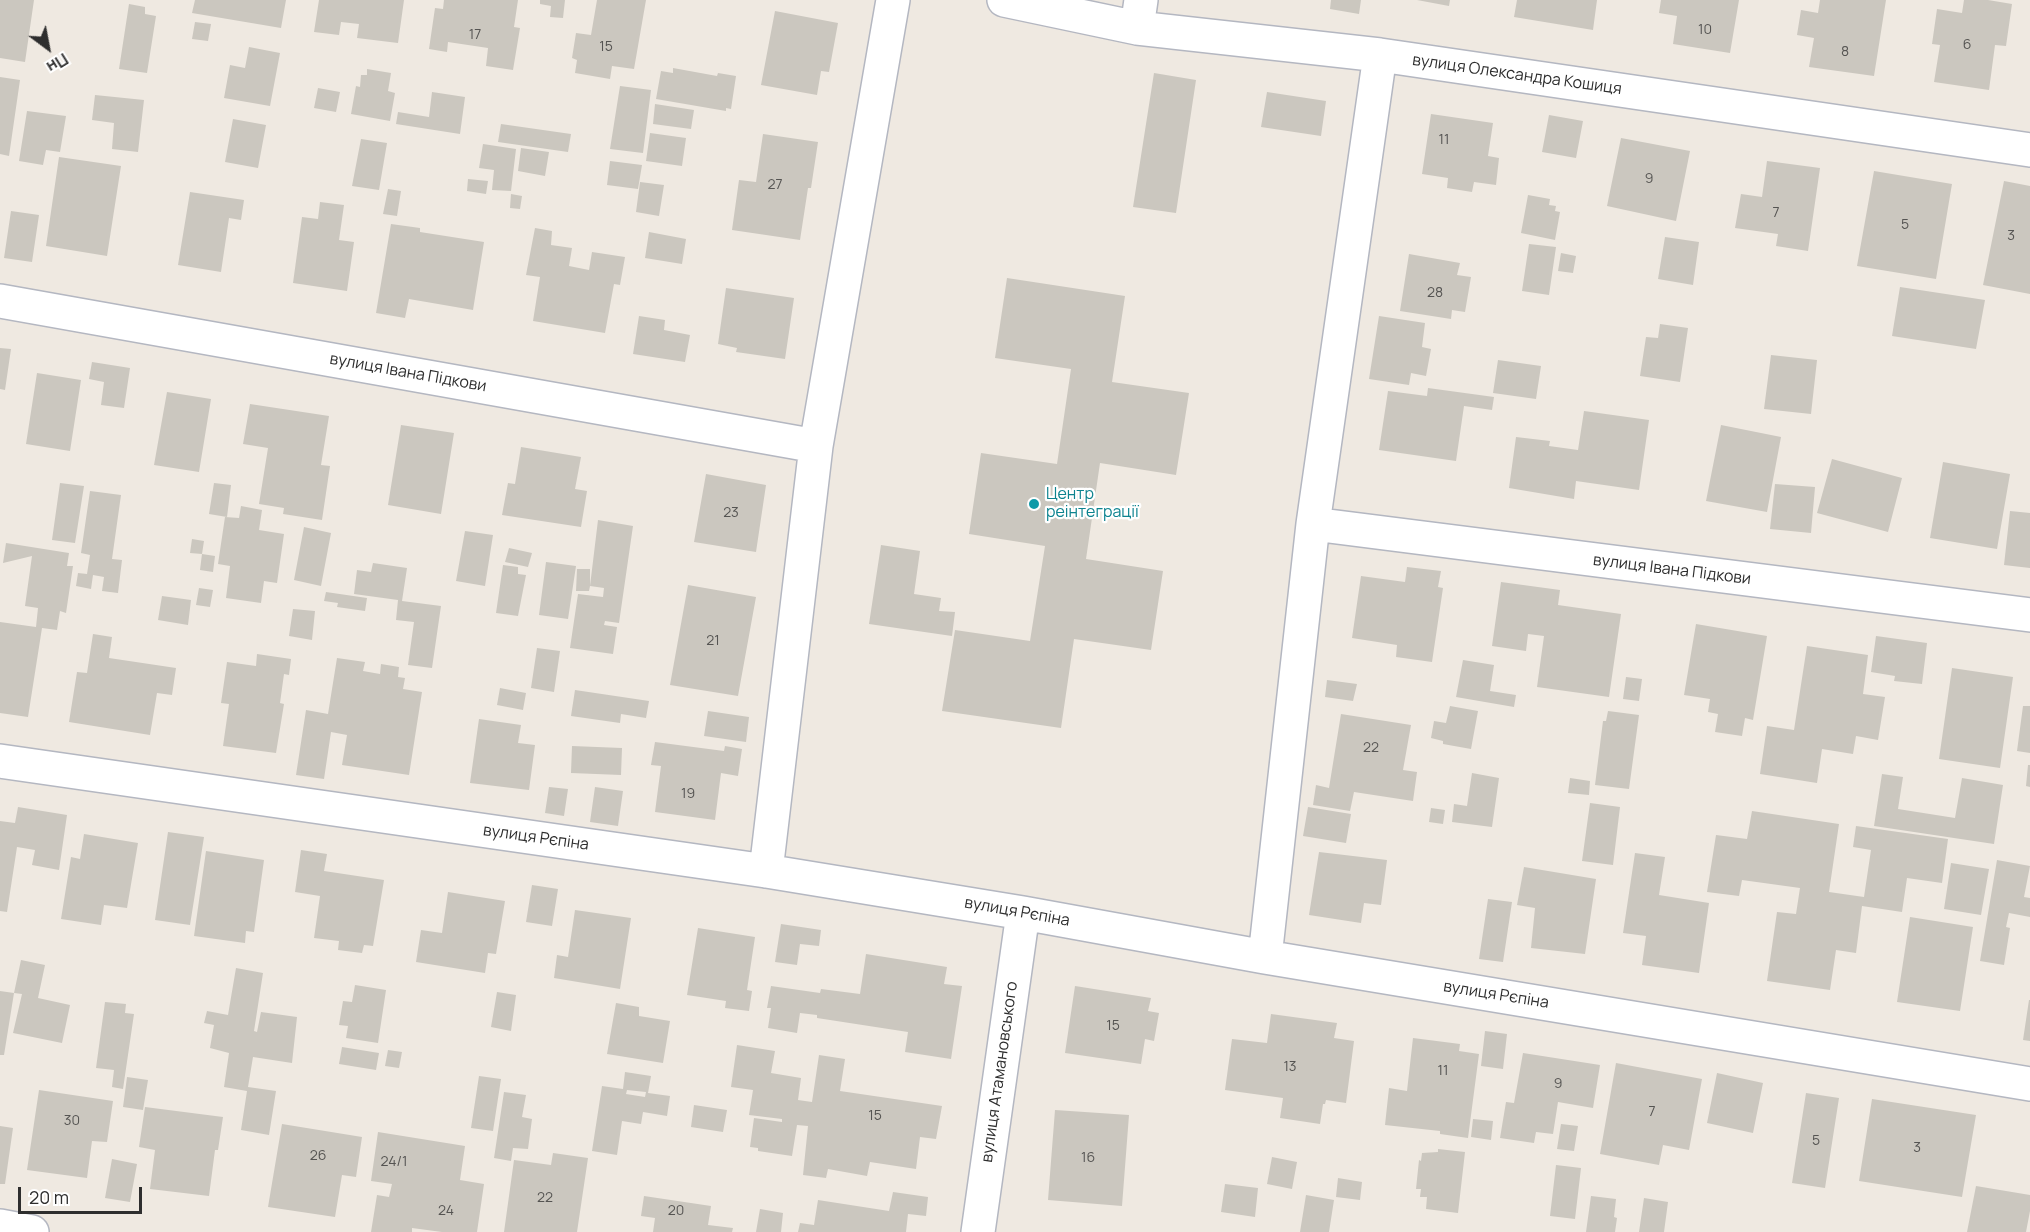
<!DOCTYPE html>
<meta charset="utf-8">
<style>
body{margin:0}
#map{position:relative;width:2030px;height:1232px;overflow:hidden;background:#efe9e1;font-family:Manrope,sans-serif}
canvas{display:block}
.north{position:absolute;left:18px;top:18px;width:60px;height:60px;-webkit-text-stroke:4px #fff;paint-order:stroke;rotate:148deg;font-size:16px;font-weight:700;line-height:24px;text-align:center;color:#2e2e2e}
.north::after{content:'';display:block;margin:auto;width:21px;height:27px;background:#2e2e2e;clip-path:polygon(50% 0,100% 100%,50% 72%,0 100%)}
.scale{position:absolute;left:18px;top:1187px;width:124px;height:27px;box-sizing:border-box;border:3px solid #2e2e2e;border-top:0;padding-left:8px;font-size:18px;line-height:21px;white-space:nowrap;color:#2e2e2e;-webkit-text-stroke:4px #fff;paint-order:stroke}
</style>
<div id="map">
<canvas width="2030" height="1232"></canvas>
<div class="north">Пн</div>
<div class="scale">20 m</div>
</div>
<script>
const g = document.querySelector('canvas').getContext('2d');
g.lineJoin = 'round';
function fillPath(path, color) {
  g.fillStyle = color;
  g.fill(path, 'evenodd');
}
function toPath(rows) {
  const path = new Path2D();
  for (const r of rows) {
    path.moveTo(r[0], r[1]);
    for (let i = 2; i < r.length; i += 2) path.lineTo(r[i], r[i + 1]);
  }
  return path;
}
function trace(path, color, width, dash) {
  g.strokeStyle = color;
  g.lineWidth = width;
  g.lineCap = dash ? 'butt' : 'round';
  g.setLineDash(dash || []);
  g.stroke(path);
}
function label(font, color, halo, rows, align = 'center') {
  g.font = font + ' Manrope,sans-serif';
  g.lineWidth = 4.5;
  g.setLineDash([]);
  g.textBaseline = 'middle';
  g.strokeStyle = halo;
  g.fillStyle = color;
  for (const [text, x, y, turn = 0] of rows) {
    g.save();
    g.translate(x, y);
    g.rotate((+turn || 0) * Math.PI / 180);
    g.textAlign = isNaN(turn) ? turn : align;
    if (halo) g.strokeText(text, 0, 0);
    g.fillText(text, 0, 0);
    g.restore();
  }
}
const building = toPath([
 [0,0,34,0,25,62,0,58],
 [195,0,286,0,281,28,192,13],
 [319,0,404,0,398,43,357,38,359,24,341,22,339,35,314,32],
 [444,0,518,0,514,27,520,28,513,70,486,66,488,48,448,42,447,52,429,49,435,8,443,9],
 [540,0,565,0,563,18,550,17,551,6,540,4],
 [597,0,646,0,634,69,612,66,610,79,575,73,577,60,572,58,576,33,591,35],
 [1331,0,1361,0,1359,14,1330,9],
 [1417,0,1450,0,1449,6],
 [1517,0,1597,0,1593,30,1514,17],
 [1661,0,1739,0,1730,53,1673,44,1677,16,1659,13],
 [1820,0,1886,0,1874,76,1809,67,1814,38,1797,35,1801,10,1818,13],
 [1964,0,1988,0,2012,4,2006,46,1995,45,1989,90,1934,82,1940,45,1932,44,1937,9,1962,13],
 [129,4,145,7,145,14,156,16,147,73,119,69],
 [775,11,838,23,829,72,821,71,817,95,761,85],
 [195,22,211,24,208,41,192,39],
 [249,47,280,53,270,106,224,98,230,65,245,68],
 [673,68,717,76,718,73,736,76,731,109,726,108,726,111,656,99,661,71,673,73],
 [367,69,391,73,388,91,395,93,390,121,351,114,356,86,360,87,361,75,367,75],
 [1154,73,1196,80,1176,213,1133,207],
 [0,77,20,80,9,156,0,154],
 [620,86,651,90,643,153,610,149],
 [318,88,340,92,336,112,314,108],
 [432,92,465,97,460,134,396,124,398,112,429,117],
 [1267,92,1326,101,1321,136,1261,127],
 [95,95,144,100,138,152,112,149,114,123,92,120],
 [655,104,694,110,691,129,653,124],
 [27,111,66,116,60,152,46,150,43,165,19,161],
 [1431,114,1493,123,1488,156,1499,158,1496,185,1474,182,1472,192,1447,188,1448,178,1422,174],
 [1549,115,1583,121,1576,158,1542,152],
 [233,119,266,125,258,168,225,162],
 [501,124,571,134,568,152,498,142],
 [650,133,686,138,682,166,646,161],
 [763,134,818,142,811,188,808,188,800,240,732,230,739,180,756,182],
 [1621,138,1690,151,1676,221,1607,206],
 [361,139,387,143,379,190,352,186],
 [483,144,516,149,511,191,492,190,494,170,479,168],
 [521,148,549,152,545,176,518,171],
 [59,157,121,166,107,256,46,246],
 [610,161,642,165,638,189,607,185],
 [1767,161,1820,168,1808,251,1776,246,1778,234,1735,228,1741,194,1762,197],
 [1874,171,1952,184,1936,279,1857,266],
 [468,179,488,181,486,194,467,191],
 [2004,181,2030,186,2030,294,1983,285],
 [640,182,664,185,659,216,636,212],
 [388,189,401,191,397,216,383,214],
 [190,192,244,200,241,220,229,218,221,272,178,265],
 [511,194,522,196,520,209,510,208],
 [1528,195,1550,199,1549,205,1556,206,1555,211,1560,212,1555,240,1521,233],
 [320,202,344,205,339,240,354,242,347,291,293,283,302,217,318,219],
 [11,211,39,215,32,262,4,258],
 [391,224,420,228,420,232,484,242,473,310,409,299,405,318,376,313],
 [535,228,552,231,551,245,572,248,569,266,589,270,592,252,625,257,620,285,614,284,605,333,533,321,540,277,526,275],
 [649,232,686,239,682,264,645,258],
 [1665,237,1699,242,1693,285,1658,279],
 [1529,244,1556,247,1549,295,1522,291],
 [1561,253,1576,256,1573,273,1558,271],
 [1409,254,1460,263,1457,275,1471,277,1465,312,1452,310,1451,319,1400,311],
 [1007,278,1125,296,1112,382,1189,393,1176,475,1100,463,1086,559,1163,571,1151,650,1074,639,1061,728,942,711,955,630,1030,641,1045,546,969,534,981,453,1057,464,1071,369,995,358],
 [1900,287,1985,300,1976,349,1892,336],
 [726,288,794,298,785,359,736,352,737,348,718,344],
 [639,316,665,320,664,330,690,335,685,362,633,354],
 [1379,316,1425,323,1422,347,1431,349,1426,376,1411,373,1409,385,1369,379],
 [1660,324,1688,328,1680,382,1640,376,1646,337,1658,338],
 [0,348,11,349,5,390,0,389],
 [1771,355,1817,360,1811,414,1764,409],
 [1498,360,1541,366,1536,399,1493,393],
 [92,362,130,368,124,408,101,405,104,382,89,379],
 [37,373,81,380,70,451,26,444],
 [1428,388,1494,397,1492,410,1464,406,1456,461,1379,450,1388,391,1427,396],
 [167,392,211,399,199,472,154,465],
 [250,404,329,416,321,465,330,466,322,520,283,514,284,508,259,504,268,448,243,444],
 [1584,411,1649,420,1639,490,1576,481,1574,499,1509,488,1516,437,1550,441,1549,446,1578,450],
 [401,425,454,433,441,514,388,505],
 [1721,425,1781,437,1767,512,1706,501],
 [521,447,581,457,575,489,587,491,581,527,502,515,508,483,515,484],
 [1832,459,1902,478,1888,532,1817,513],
 [1943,462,2010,474,1997,549,1930,538],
 [706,474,766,485,756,552,694,542],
 [60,483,84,486,75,543,52,540],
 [214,483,231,485,227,517,209,514],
 [1775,484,1815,487,1811,533,1770,529],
 [90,491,121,495,112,559,122,560,118,593,102,591,104,577,93,575,91,589,76,586,78,573,87,574,90,555,81,553],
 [241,506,262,510,259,530,284,534,277,583,264,581,261,603,226,598,230,566,218,564,225,517,239,518],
 [2010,511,2030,513,2030,568,2004,565],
 [598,520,633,526,619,623,605,621,604,625,617,627,613,654,570,648,578,594,603,597,604,588,590,586,589,591,576,591,577,569,590,569,590,586],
 [304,527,331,533,321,586,294,580],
 [465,531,493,535,485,586,456,581],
 [192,539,204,541,202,554,190,553],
 [6,543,69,553,67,566,73,566,66,613,60,611,57,630,42,628,28,717,0,713,0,622,36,627,38,608,25,606,32,556,3,563],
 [881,545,920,551,914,594,941,598,939,611,955,612,952,636,869,624],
 [509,548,532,553,528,567,505,562],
 [202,554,215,556,213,572,200,570],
 [546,562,576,566,568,619,539,615],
 [373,563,407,568,402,601,441,606,432,668,408,665,414,622,396,620,398,600,354,594,357,570,371,572],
 [503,565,518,567,518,574,526,575,518,616,496,613],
 [1407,567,1441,571,1438,587,1443,588,1432,662,1396,657,1397,645,1352,638,1361,576,1405,582],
 [1501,582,1560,590,1558,605,1621,614,1609,697,1537,687,1544,636,1528,634,1526,651,1492,646],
 [688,585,756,597,738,696,670,685],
 [199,588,213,590,210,607,196,605],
 [326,592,367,598,365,611,337,607,338,603,324,601],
 [162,596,191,600,188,625,158,620],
 [293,609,315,611,312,640,289,636],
 [1696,624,1767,636,1753,720,1745,718,1742,736,1715,732,1718,714,1708,712,1710,699,1684,695],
 [93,634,112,637,109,658,176,668,172,695,157,693,150,735,69,722,77,672,87,673],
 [1876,636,1927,643,1922,684,1894,681,1895,676,1871,672],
 [1807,646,1868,655,1863,694,1885,697,1878,740,1856,736,1853,754,1822,749,1817,783,1760,774,1767,726,1794,730],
 [537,648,560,651,554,692,531,688],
 [257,654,291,659,289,675,284,674,280,703,284,704,276,753,223,746,229,704,221,703,227,662,256,666],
 [337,658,365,662,363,671,380,674,381,664,399,667,398,677,405,678,403,689,422,692,409,775,342,765,347,735,331,732,324,779,296,775,306,710,328,714],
 [1463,660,1494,665,1490,691,1516,695,1514,707,1456,697],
 [1952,668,2013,677,2000,768,1939,759],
 [1626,677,1642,679,1639,701,1623,699],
 [1327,680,1357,684,1353,701,1325,697],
 [500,688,526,693,523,710,497,705],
 [575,690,649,701,646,718,621,714,620,723,571,716],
 [1450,706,1478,711,1471,749,1443,744,1443,741,1431,738,1434,721,1446,723],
 [2023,706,2030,706,2030,753,2017,751],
 [708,711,749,717,746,742,704,736],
 [1608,711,1639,715,1629,789,1595,785,1603,721,1606,721],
 [1341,714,1411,725,1403,770,1417,772,1413,801,1354,792,1350,811,1313,805,1316,785,1329,788],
 [479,719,521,725,518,743,535,745,529,790,470,783],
 [655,742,724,751,725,746,742,749,738,776,721,773,715,820,655,812,661,766,651,765],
 [572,746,622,748,621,775,571,773],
 [2028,765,2030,765,2030,787,2026,786],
 [1472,773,1499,778,1492,827,1452,822,1454,804,1467,806],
 [1882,774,1903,777,1898,809,1955,818,1962,778,2003,785,1994,844,1874,826],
 [1570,778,1590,781,1589,795,1568,793],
 [549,787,568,789,564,816,545,813],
 [595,787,623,791,618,826,590,822],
 [1590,803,1620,807,1613,865,1582,861],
 [18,807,67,815,59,870,32,865,35,850,17,847,7,912,0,911,0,821,15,823],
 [1308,807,1351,814,1346,843,1303,836],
 [1431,808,1445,810,1443,824,1429,822],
 [1752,811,1839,824,1829,892,1864,897,1871,850,1853,847,1856,826,1948,839,1942,883,1907,878,1902,912,1862,906,1856,953,1836,950,1830,990,1767,981,1777,912,1796,914,1800,888,1742,880,1739,896,1707,892,1716,835,1747,839],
 [168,832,204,837,190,925,155,920],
 [84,834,138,843,127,908,104,905,101,925,61,919,71,857,80,859],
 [301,850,327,854,324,871,384,880,373,946,364,945,362,953,338,950,339,941,314,938,320,896,295,892],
 [206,851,264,860,254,932,246,931,245,943,194,936],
 [1319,852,1387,860,1381,905,1364,903,1361,923,1309,915],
 [1635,853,1665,857,1659,895,1709,903,1699,973,1642,965,1646,936,1623,933],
 [1997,860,2030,866,2024,897,2030,898,2030,917,2009,913,2006,927,2010,928,2004,965,1980,961],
 [1951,863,1989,869,1981,915,1944,909],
 [1524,867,1596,879,1585,954,1531,948,1535,908,1517,905],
 [532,885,558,889,552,926,526,922],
 [448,892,505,901,496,954,488,953,485,973,416,962,421,930,442,933],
 [1488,899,1512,902,1503,962,1479,959],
 [575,910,631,918,620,989,554,978,557,955,568,957],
 [1910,917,1973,927,1960,1011,1897,1002],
 [781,924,821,930,819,946,800,944,797,965,775,962],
 [698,928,755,937,747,990,752,991,749,1011,725,1008,726,1001,687,995],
 [866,954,947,967,944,984,962,986,951,1059,905,1052,908,1032,817,1018,817,1015,800,1013,797,1033,768,1028,771,1008,767,1008,771,986,820,993,821,989,860,994],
 [21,960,45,965,38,998,70,1005,62,1043,13,1033,22,994,14,993],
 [236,968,263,973,254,1031,257,1032,261,1012,297,1017,292,1063,253,1057,248,1087,276,1091,269,1135,241,1130,247,1091,224,1087,229,1053,210,1048,214,1025,204,1023,207,1011,228,1015],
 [355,985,386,990,378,1043,346,1038,348,1026,339,1025,343,1001,352,1002],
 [1075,986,1151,998,1148,1011,1159,1013,1154,1041,1145,1039,1141,1064,1065,1053],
 [0,991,14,993,4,1055,0,1055],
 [497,992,516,995,511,1031,491,1027],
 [2029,1000,2030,1000,2030,1041,2023,1040],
 [105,1002,126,1004,125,1013,134,1014,123,1089,112,1087,114,1070,96,1068],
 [616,1003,639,1007,639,1016,670,1021,663,1063,607,1054],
 [1271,1014,1337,1023,1334,1038,1354,1041,1346,1103,1326,1100,1325,1104,1323,1104,1320,1124,1280,1118,1283,1098,1225,1090,1232,1039,1267,1043],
 [1485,1031,1507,1034,1503,1069,1481,1066],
 [1413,1038,1460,1044,1459,1051,1479,1054,1468,1138,1440,1134,1440,1131,1385,1125,1389,1088,1407,1091],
 [737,1045,775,1051,771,1073,801,1078,798,1100,812,1102,819,1055,845,1059,840,1091,942,1106,936,1139,920,1137,916,1169,870,1162,867,1176,828,1169,826,1178,803,1175,808,1126,797,1125,792,1156,758,1151,758,1148,750,1147,754,1118,782,1122,782,1119,749,1115,753,1090,731,1087],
 [342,1047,379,1053,376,1070,339,1064],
 [388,1050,402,1052,399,1068,385,1066],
 [1523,1053,1600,1065,1593,1108,1558,1102,1553,1134,1536,1132,1534,1143,1500,1138,1506,1102,1514,1103],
 [1616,1063,1702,1079,1689,1150,1663,1145,1659,1165,1600,1154],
 [625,1072,651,1076,648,1093,670,1096,667,1116,643,1112,641,1124,622,1121,617,1155,592,1151,602,1086,623,1089],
 [627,1090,646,1092,645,1097,626,1094],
 [1717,1073,1763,1083,1753,1133,1707,1123],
 [479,1076,501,1079,493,1131,471,1128],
 [127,1077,148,1080,143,1110,123,1107],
 [39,1090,113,1101,107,1142,92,1141,87,1178,27,1170],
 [504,1092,526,1095,522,1117,532,1119,528,1149,513,1148,511,1161,494,1158],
 [1806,1093,1839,1098,1825,1188,1792,1183],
 [1872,1099,1976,1115,1962,1197,1859,1181],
 [694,1105,727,1110,723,1132,691,1127],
 [145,1107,223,1117,218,1150,215,1150,209,1196,150,1189,155,1150,139,1147],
 [1055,1110,1129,1115,1122,1206,1048,1200],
 [1473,1119,1493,1121,1491,1140,1471,1137],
 [282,1124,362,1137,356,1177,342,1175,335,1217,268,1207],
 [1561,1124,1578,1126,1574,1151,1557,1149],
 [0,1126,13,1128,5,1184,0,1184],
 [378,1132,465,1146,460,1180,484,1184,477,1232,442,1232,412,1228,412,1232,371,1232,377,1195,389,1197,392,1184,371,1181],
 [1438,1149,1465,1152,1458,1213,1426,1209,1427,1197,1420,1197,1421,1189,1416,1189,1419,1160,1421,1161,1422,1153,1438,1152],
 [553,1153,588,1158,577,1232,504,1232,514,1160,551,1165],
 [1272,1157,1297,1162,1292,1189,1267,1184],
 [112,1159,137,1164,130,1202,105,1198],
 [1556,1165,1581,1168,1575,1219,1550,1216],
 [1338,1178,1362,1182,1360,1200,1336,1197],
 [1225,1184,1258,1188,1255,1217,1221,1212],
 [1976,1186,2030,1195,2030,1211,2026,1232,1967,1232],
 [893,1192,928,1197,926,1216,908,1214,906,1232,798,1232,800,1223,814,1225,818,1200,889,1211],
 [1306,1195,1334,1200,1329,1232,1300,1232],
 [644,1196,711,1206,708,1225,733,1228,732,1232,653,1232,655,1218,641,1216],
 [1591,1196,1616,1199,1614,1217,1617,1218,1615,1232,1586,1232],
 [1644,1198,1668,1202,1664,1232,1639,1232],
 [760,1209,783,1213,781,1232,756,1232]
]);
const street = toPath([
 [1004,0,1137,28,1380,55,2030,150],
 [1137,28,1141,0],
 [0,301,816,446],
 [1313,524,2030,615],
 [0,761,766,871,1023,913,1265,957,2030,1084],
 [766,871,816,446,893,0],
 [1265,957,1313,524,1380,55],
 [0,1226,32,1232],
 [978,1232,1023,913]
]);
const markers = [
 [1034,504,6,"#0f9aa8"]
];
const numberNames = [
 ["10",1705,30],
 ["17",475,35],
 ["6",1967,45],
 ["15",606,47],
 ["8",1845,52],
 ["11",1444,140],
 ["9",1649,179],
 ["27",775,185],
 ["7",1776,213],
 ["5",1905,225],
 ["3",2011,236],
 ["28",1435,293],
 ["23",731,513],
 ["21",713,641],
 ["22",1371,748],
 ["19",688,794],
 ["15",1113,1026],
 ["13",1290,1067],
 ["11",1443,1071],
 ["9",1558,1084],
 ["7",1652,1112],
 ["15",875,1116],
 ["30",72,1121],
 ["5",1816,1141],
 ["3",1917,1148],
 ["26",318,1156],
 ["16",1088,1158],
 ["24/1",394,1162],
 ["22",545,1198],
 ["24",446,1211],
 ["20",676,1211]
];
const streetNames = [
 ["вулиця Олександра Кошиця",1517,75,8],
 ["вулиця Івана Підкови",408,373,10],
 ["вулиця Івана Підкови",1672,570,7],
 ["вулиця Рєпіна",536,838,8],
 ["вулиця Рєпіна",1017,912,10],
 ["вулиця Рєпіна",1496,995,9],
 ["вулиця Атамановського",1000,1072,-82]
];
const cultureNames = [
 ["Центр",1046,495],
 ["реінтеграції",1046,513]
];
fillPath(building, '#cbc7bf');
trace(street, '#b4b7c1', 36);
trace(street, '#fff', 33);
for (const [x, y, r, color] of markers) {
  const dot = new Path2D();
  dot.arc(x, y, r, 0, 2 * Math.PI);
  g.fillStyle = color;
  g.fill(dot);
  trace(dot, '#fff', 2);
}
label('14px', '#555452', null, numberNames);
label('16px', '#2e2e2e', '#fff', streetNames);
label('16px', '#0d838f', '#fff', cultureNames, 'left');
</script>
